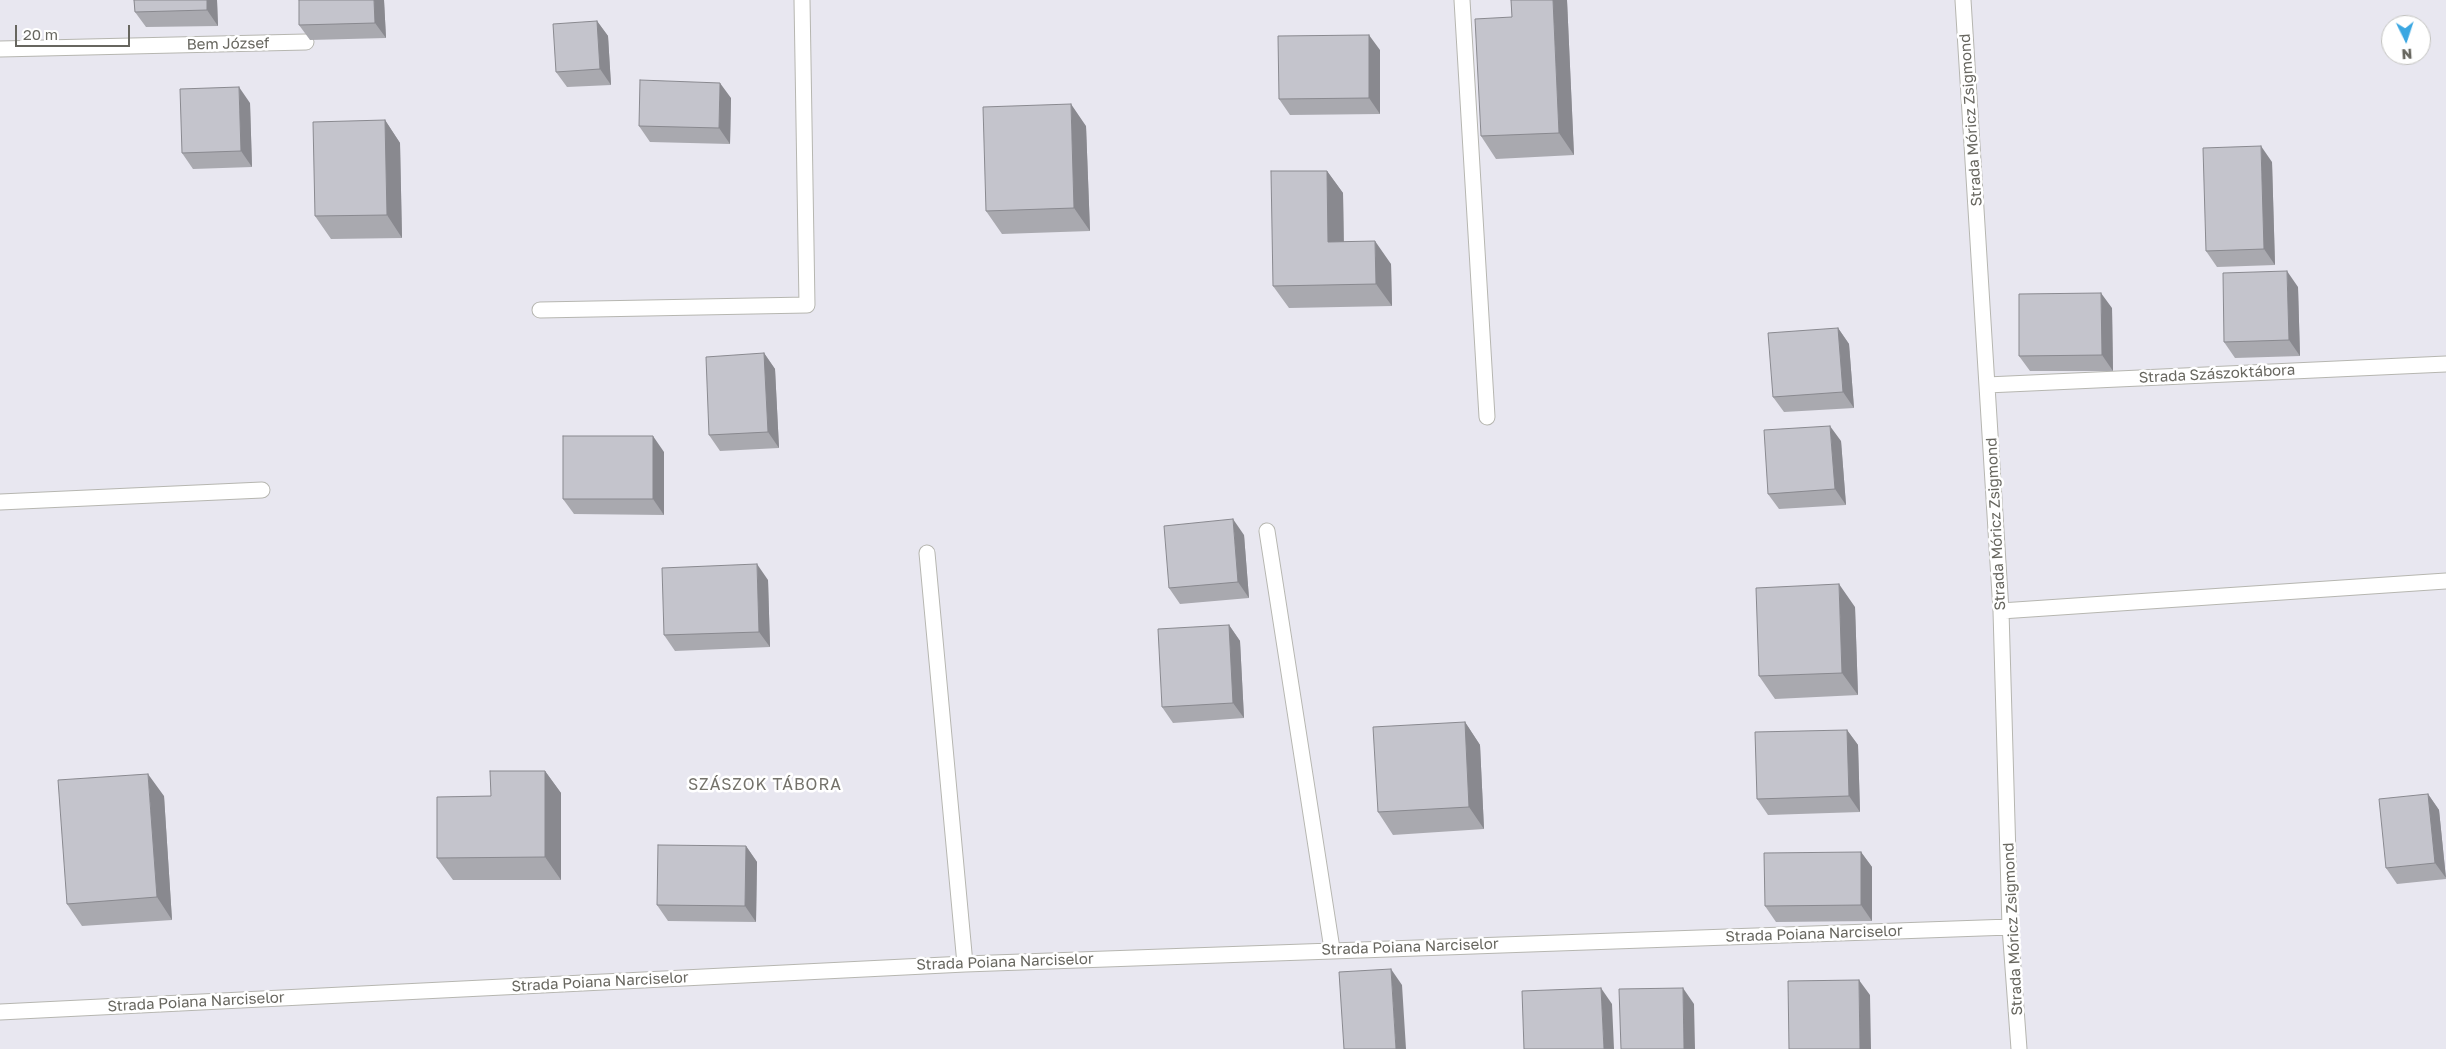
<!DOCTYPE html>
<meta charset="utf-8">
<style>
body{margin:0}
#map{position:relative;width:2446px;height:1049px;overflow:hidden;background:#e8e7f0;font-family:"Golos Text",sans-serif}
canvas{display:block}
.north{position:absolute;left:2381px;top:15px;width:50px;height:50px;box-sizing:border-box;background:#fff;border:1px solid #c2c2bf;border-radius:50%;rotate:176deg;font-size:14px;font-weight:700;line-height:20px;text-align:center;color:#67665f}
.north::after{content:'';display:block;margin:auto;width:18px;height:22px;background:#3ba7e2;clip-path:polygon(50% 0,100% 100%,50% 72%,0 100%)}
.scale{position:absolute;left:15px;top:25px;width:115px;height:22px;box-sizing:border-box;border:2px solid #67665f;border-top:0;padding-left:6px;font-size:15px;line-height:18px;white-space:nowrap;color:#67665f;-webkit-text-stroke:4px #fff;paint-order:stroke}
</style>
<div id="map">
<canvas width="2446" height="1049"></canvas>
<div class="north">N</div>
<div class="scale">20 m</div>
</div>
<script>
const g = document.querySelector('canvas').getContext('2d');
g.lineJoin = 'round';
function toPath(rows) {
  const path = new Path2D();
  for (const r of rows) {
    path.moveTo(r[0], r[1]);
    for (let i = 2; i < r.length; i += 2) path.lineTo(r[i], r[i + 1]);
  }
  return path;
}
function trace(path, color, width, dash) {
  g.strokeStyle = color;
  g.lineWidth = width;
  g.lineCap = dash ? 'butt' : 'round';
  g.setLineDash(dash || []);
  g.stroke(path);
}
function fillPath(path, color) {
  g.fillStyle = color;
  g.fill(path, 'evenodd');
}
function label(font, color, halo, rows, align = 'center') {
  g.font = font + ' "Golos Text",sans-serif';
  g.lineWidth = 5;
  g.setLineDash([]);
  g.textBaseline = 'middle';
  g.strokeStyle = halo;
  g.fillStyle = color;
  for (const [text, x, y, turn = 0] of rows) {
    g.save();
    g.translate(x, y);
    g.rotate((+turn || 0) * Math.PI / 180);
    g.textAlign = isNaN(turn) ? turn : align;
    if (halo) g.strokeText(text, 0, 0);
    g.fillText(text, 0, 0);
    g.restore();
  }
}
const minor = toPath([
 [1462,0,1487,417],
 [1963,0,2001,611,2010,927,2019,1049],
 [0,49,306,42],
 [540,310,807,305,802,0],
 [1987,385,2446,364],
 [0,502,262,490],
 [1267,531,1332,949],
 [927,553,965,964],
 [2001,611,2446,581],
 [0,1012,965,964,2010,927]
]);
const wall = toPath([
 [134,0,217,0,218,26,146,27,135,12],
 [384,0,386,38,310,40,299,25],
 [1511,0,1567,0,1574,155,1496,159,1481,136,1512,17],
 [597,21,608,36,611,85,567,87,556,72],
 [1380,50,1380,114,1290,115,1279,99],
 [731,98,730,144,650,142,639,126],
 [250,103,252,167,193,169,182,153],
 [385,120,400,143,402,238,331,239,315,216],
 [1086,126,1090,231,1002,234,986,211],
 [2272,162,2275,265,2217,267,2206,251],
 [1327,171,1343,193,1344,242,1391,264,1392,306,1289,308,1273,286],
 [2298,287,2300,356,2235,358,2224,342],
 [2112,308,2113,371,2030,371,2019,356],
 [1838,328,1849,344,1854,408,1784,412,1773,397],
 [764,353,775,369,779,448,720,451,709,435],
 [1841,441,1846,505,1779,509,1768,494],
 [664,452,664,515,574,514,563,499],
 [1244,535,1249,598,1180,604,1169,588],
 [768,580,770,647,675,651,664,635],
 [1855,607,1858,695,1775,699,1759,676],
 [1229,625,1240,641,1244,718,1173,723,1162,707],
 [1465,722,1480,745,1484,829,1393,835,1378,812],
 [1847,730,1858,745,1860,812,1768,815,1757,799],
 [545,771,561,793,561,880,453,880,437,858,491,796],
 [2428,794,2439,810,2446,879,2397,884,2386,868],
 [164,796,172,920,82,926,67,904],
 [746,846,757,862,756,922,668,921,657,905],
 [1861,852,1872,867,1872,921,1776,922,1765,906]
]);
const shadedWall = toPath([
 [207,0,217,0,218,26,207,10],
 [374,0,384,0,386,38,375,23],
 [1553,0,1567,0,1574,155,1559,133],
 [597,21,608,36,611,85,600,69],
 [1369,35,1380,50,1380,114,1369,98],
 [720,83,731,98,730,144,719,128],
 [239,87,250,103,252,167,241,151],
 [1071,104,1086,126,1090,231,1074,208],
 [385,120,400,143,402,238,387,215],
 [2261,146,2272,162,2275,265,2264,249],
 [1327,171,1343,193,1344,264,1328,242],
 [1375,241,1391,264,1392,306,1376,284],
 [2287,271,2298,287,2300,356,2289,340],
 [2101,293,2112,308,2113,371,2102,355],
 [1838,328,1849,344,1854,408,1843,392],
 [764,353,775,369,779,448,768,432],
 [1830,426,1841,441,1846,505,1835,489],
 [653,436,664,452,664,515,653,499],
 [1233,519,1244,535,1249,598,1238,582],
 [757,564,768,580,770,647,759,632],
 [1839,584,1855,607,1858,695,1842,673],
 [1229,625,1240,641,1244,718,1233,703],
 [1465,722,1480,745,1484,829,1469,807],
 [1847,730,1858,745,1860,812,1849,796],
 [545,771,561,793,561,880,545,857],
 [148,774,164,796,172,920,157,897],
 [2428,794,2439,810,2446,878,2435,863],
 [746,846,757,862,756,922,745,906],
 [1861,852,1872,867,1872,921,1861,905],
 [1391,969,1402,985,1406,1049,1396,1049],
 [1859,980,1870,995,1871,1049,1860,1049],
 [1601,988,1612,1004,1614,1049,1604,1049],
 [1683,988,1694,1004,1695,1049,1684,1049]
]);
const building = toPath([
 [134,0,207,0,207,10,135,12,134,0],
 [299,0,374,0,375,23,299,25,299,0],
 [1511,0,1553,0,1559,133,1481,136,1475,19,1512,17,1511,0],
 [597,21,600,69,556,72,553,24,597,21],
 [1369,35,1369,98,1279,99,1278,36,1369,35],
 [640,80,720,83,719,128,639,126,640,80],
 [239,87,241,151,182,153,180,89,239,87],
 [1071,104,1074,208,986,211,983,107,1071,104],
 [385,120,387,215,315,216,313,122,385,120],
 [2261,146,2264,249,2206,251,2203,148,2261,146],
 [1271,171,1327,171,1328,242,1375,241,1376,284,1273,286,1271,171],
 [2287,271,2289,340,2224,342,2223,273,2287,271],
 [2101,293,2102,355,2019,356,2019,294,2101,293],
 [1838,328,1843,392,1773,397,1768,333,1838,328],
 [764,353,768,432,709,435,706,357,764,353],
 [1830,426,1835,489,1768,494,1764,430,1830,426],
 [563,436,653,436,653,499,563,499,563,436],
 [1233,519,1238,582,1169,588,1164,526,1233,519],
 [757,564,759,632,664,635,662,568,757,564],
 [1839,584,1842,673,1759,676,1756,588,1839,584],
 [1229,625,1233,703,1162,707,1158,629,1229,625],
 [1465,722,1469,807,1378,812,1373,727,1465,722],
 [1847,730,1849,796,1757,799,1755,732,1847,730],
 [490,771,545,771,545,857,437,858,437,797,491,796,490,771],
 [148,774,157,897,67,904,58,780,148,774],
 [2428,794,2435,863,2386,868,2379,799,2428,794],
 [658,845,746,846,745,906,657,905,658,845],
 [1861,852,1861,905,1765,906,1764,853,1861,852],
 [1391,969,1396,1049,1344,1049,1339,972,1391,969],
 [1859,980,1860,1049,1789,1049,1788,981,1859,980],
 [1601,988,1604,1049,1524,1049,1522,991,1601,988],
 [1683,988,1684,1049,1621,1049,1619,989,1683,988]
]);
const streetNames = [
 ["Bem József",228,44,-1],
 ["Strada Móricz Zsigmond",1971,120,-94],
 ["Strada Szászoktábora",2217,374,-3],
 ["Strada Móricz Zsigmond",1996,524,-93],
 ["Strada Móricz Zsigmond",2013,929,-93],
 ["Strada Poiana Narciselor",1814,934,-2],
 ["Strada Poiana Narciselor",1410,947,-2],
 ["Strada Poiana Narciselor",1005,962,-2],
 ["Strada Poiana Narciselor",600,982,-3],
 ["Strada Poiana Narciselor",196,1002,-3]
];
const neighbourhoodNames = [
 ["SZÁSZOK TÁBORA",765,785]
];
trace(minor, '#b6b6b0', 17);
trace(minor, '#fff', 15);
fillPath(wall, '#a9a9af');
fillPath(shadedWall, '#89898f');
fillPath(building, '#c4c4cc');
trace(building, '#89898f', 1);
label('15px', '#67665f', '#fff', streetNames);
g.letterSpacing = '1px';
label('16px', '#74726b', '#fff', neighbourhoodNames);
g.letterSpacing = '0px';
</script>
